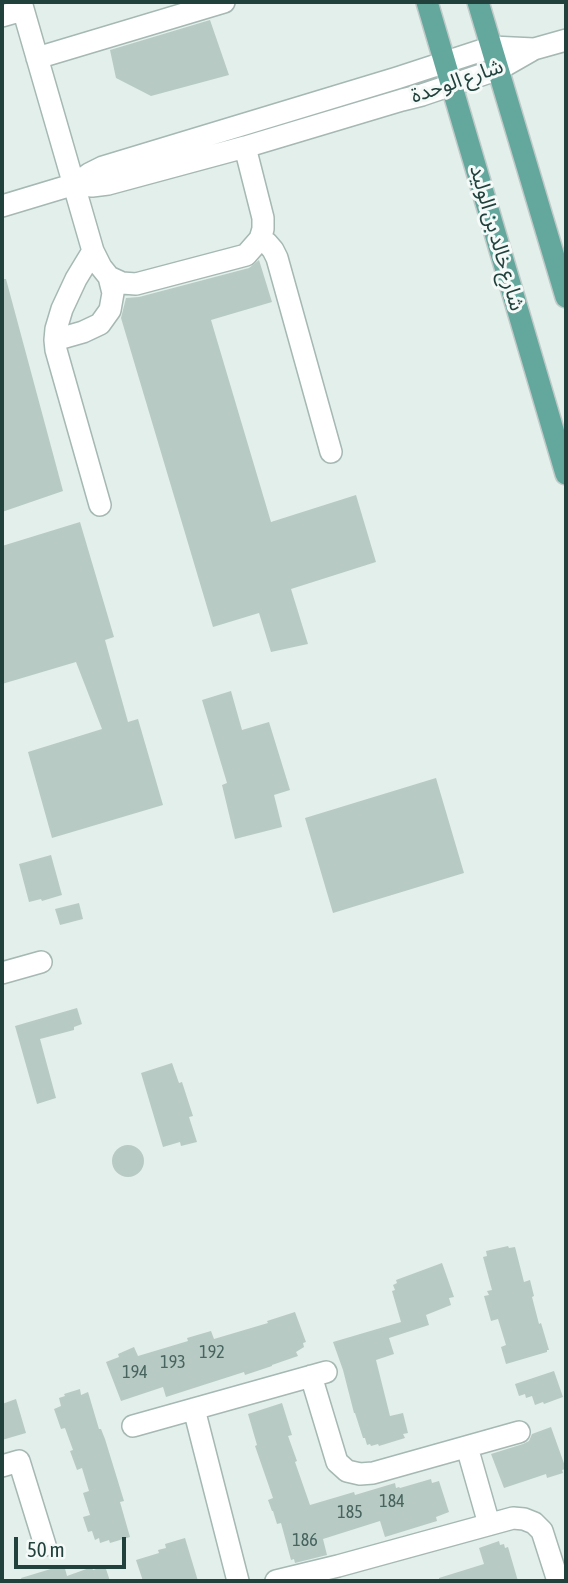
<!DOCTYPE html>
<meta charset="utf-8">
<style>
body{margin:0}
#map{position:relative;width:568px;height:1583px;overflow:hidden;background:#e3efeb;font-family:"Asap Condensed",sans-serif}
canvas{display:block}
.frame{position:absolute;inset:0;border:4px solid #21423c;pointer-events:none}
.scale{position:absolute;left:14px;top:1537px;width:112px;height:32px;box-sizing:border-box;border:4px solid #21423c;border-top:0;padding-left:9px;font-size:21px;line-height:24px;white-space:nowrap;color:#21423c;-webkit-text-stroke:5px #f5faf8;paint-order:stroke}
</style>
<div id="map">
<canvas width="568" height="1583"></canvas>
<div class="frame"></div>
<div class="scale">50 m</div>
</div>
<script>
const g = document.querySelector('canvas').getContext('2d');
g.lineJoin = 'round';
function fillPath(path, color) {
  g.fillStyle = color;
  g.fill(path, 'evenodd');
}
function toPath(rows) {
  const path = new Path2D();
  for (const r of rows) {
    if (r.length === 3) {
      path.moveTo(r[0] + r[2], r[1]);
      path.arc(r[0], r[1], r[2], 0, 2 * Math.PI);
      continue;
    }
    path.moveTo(r[0], r[1]);
    for (let i = 2; i < r.length; i += 2) path.lineTo(r[i], r[i + 1]);
  }
  return path;
}
function trace(path, color, width, dash) {
  g.strokeStyle = color;
  g.lineWidth = width;
  g.lineCap = dash ? 'butt' : 'round';
  g.setLineDash(dash || []);
  g.stroke(path);
}
function label(font, color, halo, rows, align = 'center') {
  g.font = font + ' "Asap Condensed","Noto Sans Arabic",sans-serif';
  g.lineWidth = 6;
  g.setLineDash([]);
  g.textBaseline = 'middle';
  g.strokeStyle = halo;
  g.fillStyle = color;
  for (const [text, x, y, turn = 0] of rows) {
    g.save();
    g.translate(x, y);
    g.rotate((+turn || 0) * Math.PI / 180);
    g.textAlign = isNaN(turn) ? turn : align;
    if (halo) g.strokeText(text, 0, 0);
    g.fillText(text, 0, 0);
    g.restore();
  }
}
const building = toPath([
 [210,20,229,75,151,96,116,78,110,50],
 [259,260,272,302,211,320,271,522,356,495,376,562,291,589,308,644,271,652,259,613,213,627,121,318,126,298,139,297,249,268],
 [2,279,6,279,63,491,2,512],
 [80,522,114,637,105,640,128,722,138,719,163,805,52,838,28,752,102,729,76,662,2,684,2,546],
 [231,691,242,730,269,722,290,790,274,795,282,827,235,839,222,785,227,783,202,700],
 [436,778,464,873,333,913,305,818],
 [51,855,62,895,42,901,41,899,29,902,19,864],
 [79,903,83,919,60,925,55,909],
 [77,1008,82,1024,74,1027,74,1030,40,1039,56,1098,37,1104,15,1026],
 [172,1063,179,1083,182,1082,193,1116,189,1117,197,1142,181,1146,180,1142,163,1147,141,1073],
 [128,1161,16],
 [508,1246,509,1248,515,1247,524,1282,530,1280,534,1296,532,1297,539,1324,541,1323,549,1350,547,1350,547,1352,506,1364,501,1347,506,1345,498,1319,491,1321,484,1296,489,1295,487,1291,492,1290,483,1257,487,1256,486,1251],
 [442,1263,454,1297,449,1298,451,1305,426,1315,429,1325,389,1338,394,1354,376,1360,390,1416,403,1413,408,1433,403,1434,405,1438,379,1446,378,1444,371,1446,370,1444,367,1445,365,1438,363,1438,355,1413,354,1413,343,1370,333,1342,401,1322,392,1291,395,1290,393,1285,397,1283,396,1280],
 [295,1312,306,1342,303,1343,304,1347,296,1352,298,1356,272,1365,272,1366,245,1375,244,1372,166,1397,163,1387,121,1401,106,1362,119,1357,118,1354,134,1347,138,1356,188,1341,187,1338,211,1331,214,1339,268,1323,267,1321],
 [554,1371,563,1397,544,1404,543,1402,535,1405,532,1396,526,1398,525,1394,519,1396,515,1384],
 [80,1389,81,1395,88,1392,99,1429,101,1429,105,1439,124,1501,120,1502,130,1537,110,1543,109,1540,100,1543,99,1538,95,1540,92,1531,88,1532,83,1517,90,1515,83,1493,89,1491,82,1468,77,1470,70,1451,73,1450,65,1428,61,1429,54,1409,61,1406,59,1398,65,1396,64,1394],
 [16,1399,26,1433,2,1440,2,1404],
 [282,1403,292,1435,288,1436,297,1461,295,1462,310,1505,354,1492,355,1495,395,1483,396,1488,399,1487,400,1488,431,1479,432,1483,439,1481,449,1512,436,1517,437,1521,385,1537,380,1521,323,1539,327,1555,295,1563,294,1559,291,1560,281,1523,277,1524,273,1511,272,1511,268,1500,273,1498,255,1446,257,1445,248,1414],
 [551,1427,566,1469,562,1470,563,1473,547,1478,546,1474,504,1488,491,1454,523,1444,529,1441,532,1434],
 [185,1538,198,1581,143,1581,136,1560,159,1553,158,1550,166,1548,165,1544],
 [499,1541,500,1545,504,1544,505,1548,508,1547,518,1581,439,1581,439,1578,484,1564,479,1548],
 [64,1565,67,1576,92,1567,93,1570,105,1566,110,1581,22,1581,21,1578]
]);
const minor = toPath([
 [21,2,93,251,101,267,109,277,122,283,136,284,246,255,260,239,263,229,263,218,245,147],
 [2,16,23,10],
 [37,58,224,2],
 [75,184,92,186,108,184,245,147,402,100,422,95,499,69,534,49,566,40],
 [2,206,75,184,89,174,103,167,397,78,492,47,534,49],
 [260,239,267,243,273,250,277,258,331,452],
 [93,251,76,279,62,309,56,329,55,340,56,350,100,505],
 [55,340,83,332,100,324,110,310,113,293,109,277],
 [2,973,41,962],
 [311,1376,337,1462,347,1471,360,1474,373,1473,519,1432],
 [194,1409,238,1581],
 [133,1426,326,1372],
 [467,1447,489,1524],
 [2,1466,19,1461,45,1545],
 [276,1581,338,1566,513,1518,524,1519,534,1523,542,1531,558,1581]
]);
const major = toPath([
 [427,2,566,474],
 [478,2,566,297]
]);
const numberNames = [
 ["192",212,1352],
 ["193",173,1362],
 ["194",135,1372],
 ["184",392,1501],
 ["185",350,1512],
 ["186",305,1540]
];
const streetNames = [
 ["شارع الوحدة",457,81,-19],
 ["شارع خالد بن الوليد",497,238,74]
];
fillPath(building, '#b8cac4');
trace(minor, '#a5b8b3', 24);
trace(major, '#c1cac8', 24);
trace(minor, '#fff', 21);
trace(major, '#64a89d', 21);
label('18px', '#47645e', null, numberNames);
label('21px', '#21423c', '#f5faf8', streetNames);
</script>
